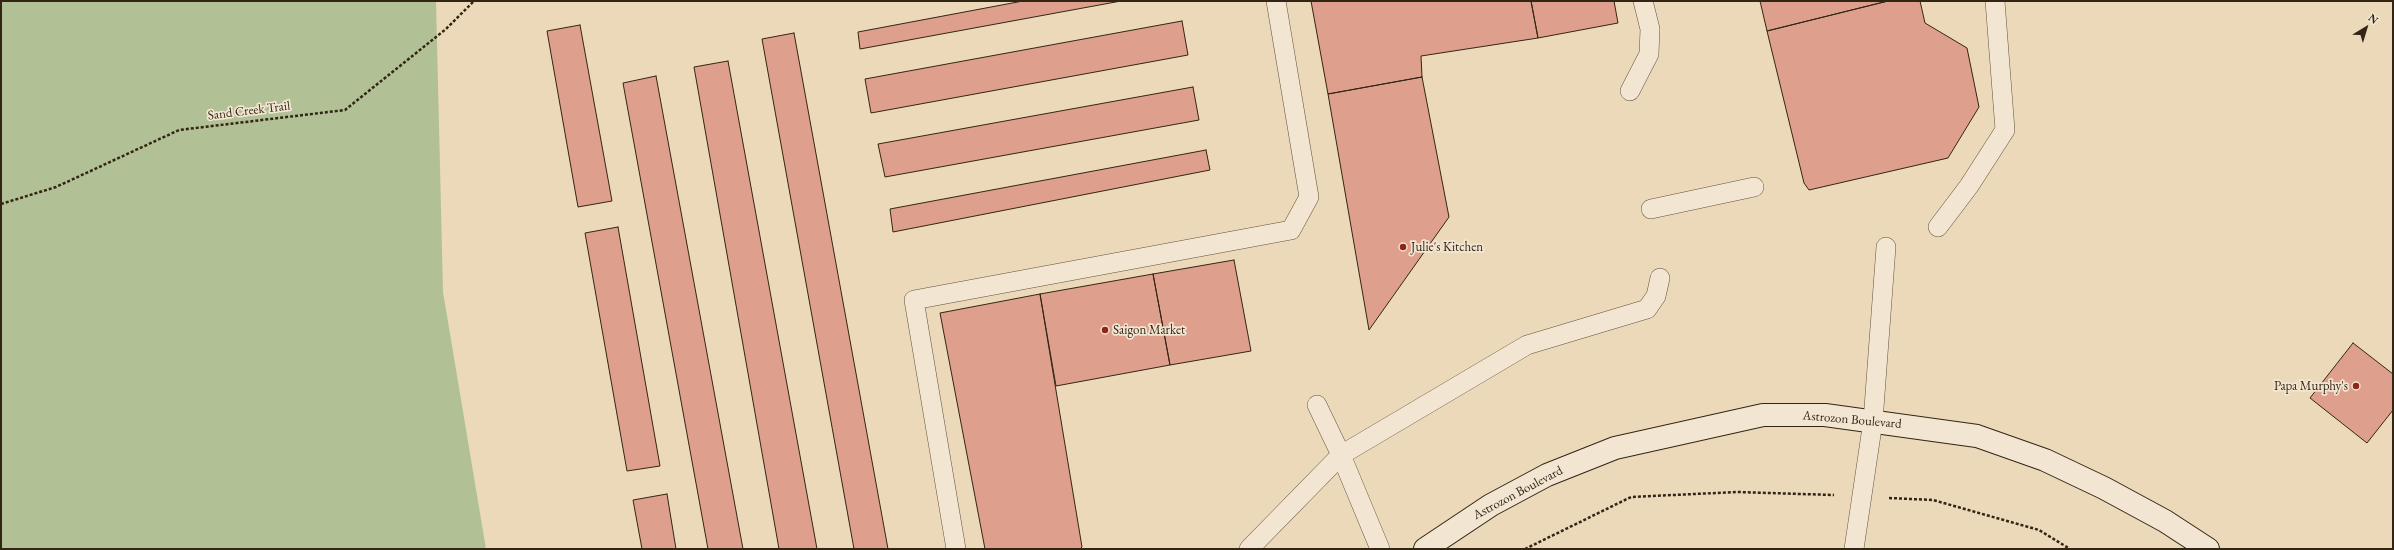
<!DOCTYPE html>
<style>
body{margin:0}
#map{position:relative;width:2394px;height:550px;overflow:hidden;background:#ebd9ba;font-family:"EB Garamond",serif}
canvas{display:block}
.frame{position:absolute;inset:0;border:2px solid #332514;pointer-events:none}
.north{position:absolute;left:2346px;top:8px;width:40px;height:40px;-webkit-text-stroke:3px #f2e6d2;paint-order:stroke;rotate:38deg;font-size:11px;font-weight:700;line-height:16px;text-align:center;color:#332514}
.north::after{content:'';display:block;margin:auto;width:14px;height:18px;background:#332514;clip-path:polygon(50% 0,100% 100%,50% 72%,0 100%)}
</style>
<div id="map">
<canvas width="2394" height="550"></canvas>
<div class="frame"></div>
<div class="north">N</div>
</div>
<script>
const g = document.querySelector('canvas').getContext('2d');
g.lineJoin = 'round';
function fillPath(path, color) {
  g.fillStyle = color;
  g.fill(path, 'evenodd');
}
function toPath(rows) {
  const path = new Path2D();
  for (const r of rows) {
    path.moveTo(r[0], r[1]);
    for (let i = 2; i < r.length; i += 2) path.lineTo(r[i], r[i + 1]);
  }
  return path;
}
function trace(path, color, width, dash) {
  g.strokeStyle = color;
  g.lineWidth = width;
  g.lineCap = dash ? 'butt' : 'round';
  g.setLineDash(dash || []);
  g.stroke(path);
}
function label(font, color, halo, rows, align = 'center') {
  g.font = font + ' "EB Garamond",serif';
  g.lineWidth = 3.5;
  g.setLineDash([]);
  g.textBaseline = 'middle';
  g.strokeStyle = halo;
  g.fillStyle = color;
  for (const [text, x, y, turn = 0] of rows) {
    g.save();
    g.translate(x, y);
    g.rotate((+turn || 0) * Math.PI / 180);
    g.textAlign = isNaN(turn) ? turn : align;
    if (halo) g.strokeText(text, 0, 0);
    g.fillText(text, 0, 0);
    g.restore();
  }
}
const green = toPath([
 [1,1,436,1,443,292,486,549,1,549]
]);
const building = toPath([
 [1023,1,1121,1,860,49,858,32,1023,1],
 [1311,1,1531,1,1538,38,1421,56,1422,77,1328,94,1311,1],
 [1531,1,1614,1,1618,23,1538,38,1531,1],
 [1760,1,1888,1,1767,31,1760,1],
 [1888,1,1920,1,1925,23,1967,48,1979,107,1948,158,1809,190,1804,183,1767,31,1888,1],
 [1182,21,1188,55,871,113,865,79,1182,21],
 [580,25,612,201,578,207,547,31,580,25],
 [794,33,888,549,854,549,762,39,794,33],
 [728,61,817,549,779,549,694,67,728,61],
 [656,76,743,549,708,549,623,83,656,76],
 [1422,77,1449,217,1369,330,1328,94,1422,77],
 [1193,87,1199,120,885,177,878,144,1193,87],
 [1206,150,1210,170,893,232,890,209,1206,150],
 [618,227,660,466,627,471,585,233,618,227],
 [1234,260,1251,351,1170,365,1153,274,1234,260],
 [1153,274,1170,365,1056,386,1040,294,1153,274],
 [1040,294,1082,547,1080,549,985,549,940,313,1040,294],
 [2353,343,2393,374,2393,410,2367,443,2310,398,2353,343],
 [667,494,676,549,642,549,633,500,667,494]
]);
const path = toPath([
 [1,204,56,187,179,130,345,110,446,29,474,1],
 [1889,498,1933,500,2039,530,2070,549],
 [1525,549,1631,497,1737,492,1834,495]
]);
const service = toPath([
 [1630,91,1649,54,1650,29,1643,1],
 [1651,209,1754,187],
 [1938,227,1969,186,2005,130,1995,1],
 [1317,405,1341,455,1380,549],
 [956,549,914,300,1291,230,1309,197,1276,1],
 [1249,549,1341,455,1527,345,1647,309,1656,296,1660,278],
 [1854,549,1873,421,1886,247]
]);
const secondary = toPath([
 [1425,549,1491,505,1547,475,1615,448,1763,415,1825,415,1977,436,2045,460,2104,488,2165,521,2208,549]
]);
const markers = [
 [1403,247,4,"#8f2418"],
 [1105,330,4,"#8f2418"],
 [2356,386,4,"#8f2418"]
];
const streetNames = [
 ["Sand Creek Trail",249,111,-7],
 ["Astrozon Boulevard",1852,420,5],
 ["Astrozon Boulevard",1518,493,-28]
];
const poiNames = [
 ["Julie's Kitchen",1411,247],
 ["Saigon Market",1113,330],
 ["Papa Murphy's",2348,386,"right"]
];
fillPath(green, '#b1c095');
fillPath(building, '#de9f8d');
trace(building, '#332514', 1);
trace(service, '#61523e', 20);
trace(secondary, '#332514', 24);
trace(path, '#332514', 2.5, [3, 2]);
trace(service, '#f2e6d2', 19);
trace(secondary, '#f2e6d2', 22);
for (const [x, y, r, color] of markers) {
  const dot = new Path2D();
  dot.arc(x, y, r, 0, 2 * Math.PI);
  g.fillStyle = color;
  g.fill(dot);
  trace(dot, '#f2e6d2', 1.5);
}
label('13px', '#332514', '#f2e6d2', streetNames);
label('13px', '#332514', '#f2e6d2', poiNames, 'left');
</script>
